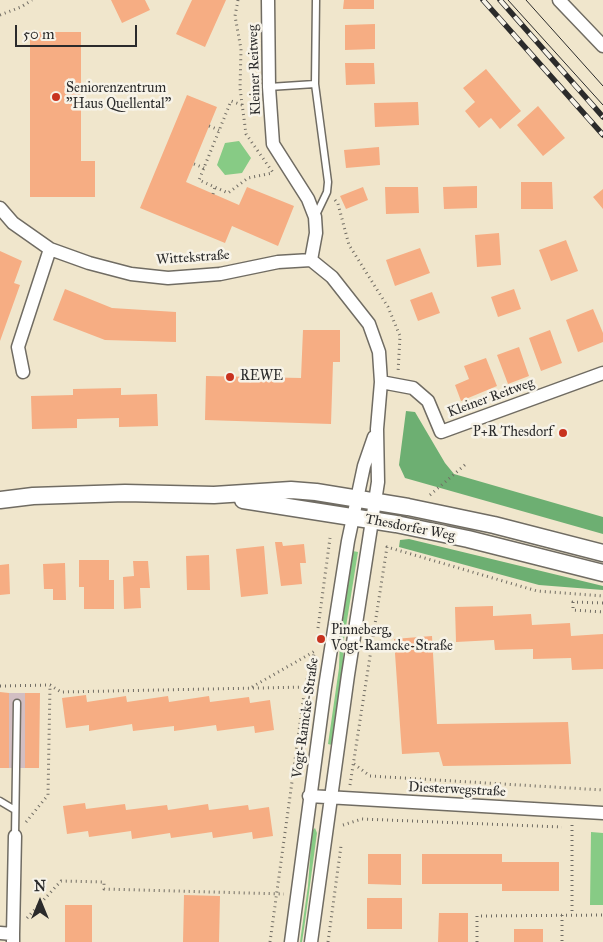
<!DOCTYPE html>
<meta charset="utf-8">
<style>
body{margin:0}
#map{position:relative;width:603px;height:942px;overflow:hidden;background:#f0e6cc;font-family:"IM FELL Great Primer",serif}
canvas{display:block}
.north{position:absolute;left:15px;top:877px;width:50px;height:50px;-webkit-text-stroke:4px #f7f3e8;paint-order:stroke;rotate:0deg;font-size:14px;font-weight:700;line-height:20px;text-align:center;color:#2b2b2b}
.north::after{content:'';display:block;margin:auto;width:18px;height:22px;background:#2b2b2b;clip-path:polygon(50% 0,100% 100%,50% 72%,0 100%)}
.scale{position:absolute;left:15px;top:25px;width:122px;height:22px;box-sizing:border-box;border:2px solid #2b2b2b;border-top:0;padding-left:6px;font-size:15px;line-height:18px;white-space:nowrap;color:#2b2b2b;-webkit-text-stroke:4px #f7f3e8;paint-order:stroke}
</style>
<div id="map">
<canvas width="603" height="942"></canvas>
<div class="north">N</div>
<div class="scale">50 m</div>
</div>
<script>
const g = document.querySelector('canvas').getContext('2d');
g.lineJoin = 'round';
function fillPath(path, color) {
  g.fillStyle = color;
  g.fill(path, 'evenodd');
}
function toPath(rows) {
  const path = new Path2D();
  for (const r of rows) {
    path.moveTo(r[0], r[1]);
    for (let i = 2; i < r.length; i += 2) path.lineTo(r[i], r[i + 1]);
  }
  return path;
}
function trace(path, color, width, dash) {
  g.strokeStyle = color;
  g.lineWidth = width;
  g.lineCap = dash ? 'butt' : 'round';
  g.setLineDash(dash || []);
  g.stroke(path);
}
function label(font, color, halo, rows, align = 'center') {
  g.font = font + ' "IM FELL Great Primer",serif';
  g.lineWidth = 5;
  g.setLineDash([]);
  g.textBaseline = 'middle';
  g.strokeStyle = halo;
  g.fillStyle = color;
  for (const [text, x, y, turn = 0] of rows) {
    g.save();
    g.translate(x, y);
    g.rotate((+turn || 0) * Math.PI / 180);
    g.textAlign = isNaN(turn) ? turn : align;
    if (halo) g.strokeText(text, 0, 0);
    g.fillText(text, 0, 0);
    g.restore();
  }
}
const industrial = toPath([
 [9,693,25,693,25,768,9,768]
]);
const green = toPath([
 [239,141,251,158,242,173,225,175,217,165,225,143],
 [353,551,358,552,344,639,343,669,332,745,328,744,339,668,340,638],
 [315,828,317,833,305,922,302,942,300,942,308,886,312,831],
 [591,832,603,833,603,905,590,905]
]);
const forest = toPath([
 [406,411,415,412,445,463,454,474,603,517,603,534,405,478,399,465],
 [409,539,603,586,603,590,539,585,399,547,400,540]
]);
const building = toPath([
 [111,0,145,0,150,10,122,23],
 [192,0,226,0,205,47,176,34],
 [344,0,374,0,374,9,343,9],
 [375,24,375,49,345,50,345,25],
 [30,32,81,32,81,161,95,161,95,197,30,197],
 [345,63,374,63,375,84,346,85],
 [486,69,521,111,500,129,491,118,479,128,465,111,475,102,463,88],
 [187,95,217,107,186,182,239,205,247,187,294,206,278,246,232,226,225,243,140,208],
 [418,102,419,125,375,127,374,103],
 [538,106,565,138,543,156,517,125],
 [379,147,380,165,346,168,344,150],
 [521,182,552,182,553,209,521,209],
 [477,186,477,208,444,209,443,187],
 [363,187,368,200,346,209,340,196],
 [385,187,418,187,419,213,386,214],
 [603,189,603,209,593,197],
 [499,233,501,265,477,267,475,235],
 [566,240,578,271,551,281,539,250],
 [420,248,430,273,395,286,386,260],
 [0,251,22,261,14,283,20,285,0,341],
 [65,289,112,308,176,312,176,342,105,340,53,320],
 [514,289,521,309,498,317,491,297],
 [432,292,440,313,418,321,410,300],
 [593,309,603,333,603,342,578,352,566,320],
 [303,330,340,330,340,362,333,362,331,424,205,420,206,376,301,378],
 [550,330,562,363,541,371,529,338],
 [519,347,529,376,508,384,497,355],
 [486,358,497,386,461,401,455,385,469,379,464,366],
 [121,388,121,395,157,394,158,426,119,427,119,418,77,419,77,428,32,429,31,396,73,395,73,389],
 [275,542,282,542,283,546,304,544,306,563,300,563,302,584,281,586],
 [264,546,268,594,241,597,236,549],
 [209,555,210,590,187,590,186,556],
 [79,560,109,560,109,580,114,580,114,609,84,609,84,587,79,587],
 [133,561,148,561,150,588,140,588,141,608,124,609,123,577,134,576],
 [65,563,66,600,53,600,53,589,44,589,43,564],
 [9,564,10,594,0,595,0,565],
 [493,606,493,616,531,614,532,625,570,623,571,636,603,634,603,669,572,670,571,658,533,659,533,649,495,650,494,640,456,642,455,607],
 [432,636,437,724,568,722,571,764,443,766,439,752,402,754,394,639],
 [0,692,9,693,9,768,0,768],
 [25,693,40,693,39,768,25,768],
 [86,695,87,702,126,696,127,702,168,696,169,702,209,696,210,702,249,697,250,703,270,700,274,730,255,733,254,726,217,731,216,725,174,731,174,726,133,731,132,724,89,731,89,725,66,728,62,698],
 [85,803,86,809,125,804,126,810,167,805,168,810,208,804,209,810,248,805,249,810,269,807,273,836,253,839,252,832,213,838,212,832,171,838,170,833,132,839,131,831,89,837,88,831,67,834,63,806],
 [368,854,401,854,401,885,368,884],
 [422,854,502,854,502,862,559,862,559,891,502,891,502,884,422,884],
 [184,895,220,896,219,942,183,942],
 [367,898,402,898,402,929,367,929],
 [65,905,92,905,92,942,65,942],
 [439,913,468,913,468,942,438,942],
 [514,929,543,929,543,942,514,942]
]);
const path = toPath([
 [238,0,235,16,241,49,240,88,246,134,274,174],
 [0,15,21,7,32,0],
 [242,105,231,101,199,180,228,193,248,178,272,173],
 [209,126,219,130],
 [194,164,204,168],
 [213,194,215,187],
 [335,200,338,204,349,245,388,307,400,336,398,373],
 [430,495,466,464],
 [603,603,573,602,573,610,603,612],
 [318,628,330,538],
 [0,686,50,685,61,692,307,687],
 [252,687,315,651],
 [354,764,370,776,603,790],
 [350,785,387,547,537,591,603,596],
 [26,822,48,795,50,686],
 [343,825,362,819,562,827],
 [572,825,572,915],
 [562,915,562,942],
 [27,918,61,881,104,882,104,889,284,894],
 [270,942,305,687,314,654],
 [328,942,341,846],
 [477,942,477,916,603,915]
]);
const service = toPath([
 [269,87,315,84],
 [316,215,327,192,328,182,315,84,316,0],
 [0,801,15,810],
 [15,836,17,703]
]);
const minor = toPath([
 [268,0,269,87,273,144,308,199,315,217,316,233,311,260],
 [559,0,603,46],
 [0,208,13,223,50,249,89,263,131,274,168,278,220,274,278,262,311,260],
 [311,260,332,277,369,324,379,352,381,382,377,429,378,482,348,675,311,942],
 [23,372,18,347,50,249],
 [381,382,413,388,428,401,441,432,603,373],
 [309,796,603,813],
 [0,933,13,934,13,942],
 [13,934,15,836],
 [291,942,325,687,348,541,364,466,374,437]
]);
const tertiary = toPath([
 [0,500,33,496,125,493,214,495,291,490,316,492,408,507,494,525,603,553],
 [243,500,396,524,468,539,603,573]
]);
const tram = toPath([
 [508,0,603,105],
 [526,0,603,86]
]);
const rail = toPath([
 [483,0,603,135],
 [500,0,603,117]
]);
const markers = [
 [56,97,5,"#c8321e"],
 [230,377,5,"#c8321e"],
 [563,433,5,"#c8321e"],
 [321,639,5,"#c8321e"]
];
const streetNames = [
 ["Kleiner Reitweg",255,70,-92],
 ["Wittekstraße",193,258,-4],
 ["Kleiner Reitweg",491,398,-20],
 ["Thesdorfer Weg",410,528,11],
 ["Vogt-Ramcke-Straße",306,718,-82],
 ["Diesterwegstraße",457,790,3]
];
const poiNames = [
 ["Seniorenzentrum",66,89],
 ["\"Haus Quellental\"",66,105],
 ["REWE",240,377],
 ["P+R Thesdorf",553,433,"right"],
 ["Pinneberg,",331,631],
 ["Vogt-Ramcke-Straße",331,647]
];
fillPath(industrial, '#d2bec2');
fillPath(green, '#87cb85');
fillPath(forest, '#6daf72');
fillPath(building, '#f6ad83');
trace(service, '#706c63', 9);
trace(minor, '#706c63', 15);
trace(tertiary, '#706c63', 19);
trace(path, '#706c63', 3, [1, 4]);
trace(service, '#fff', 6);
trace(minor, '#fff', 12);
trace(tertiary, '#fff', 16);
trace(tram, '#2b2b2b', 1);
trace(rail, '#2b2b2b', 5.5);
trace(rail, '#f7f3e8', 4, [11]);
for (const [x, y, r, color] of markers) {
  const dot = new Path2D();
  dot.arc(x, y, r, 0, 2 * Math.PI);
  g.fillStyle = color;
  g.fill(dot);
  trace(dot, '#f7f3e8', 2);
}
label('14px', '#2b2b2b', '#f7f3e8', streetNames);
label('14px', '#2b2b2b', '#f7f3e8', poiNames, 'left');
</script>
